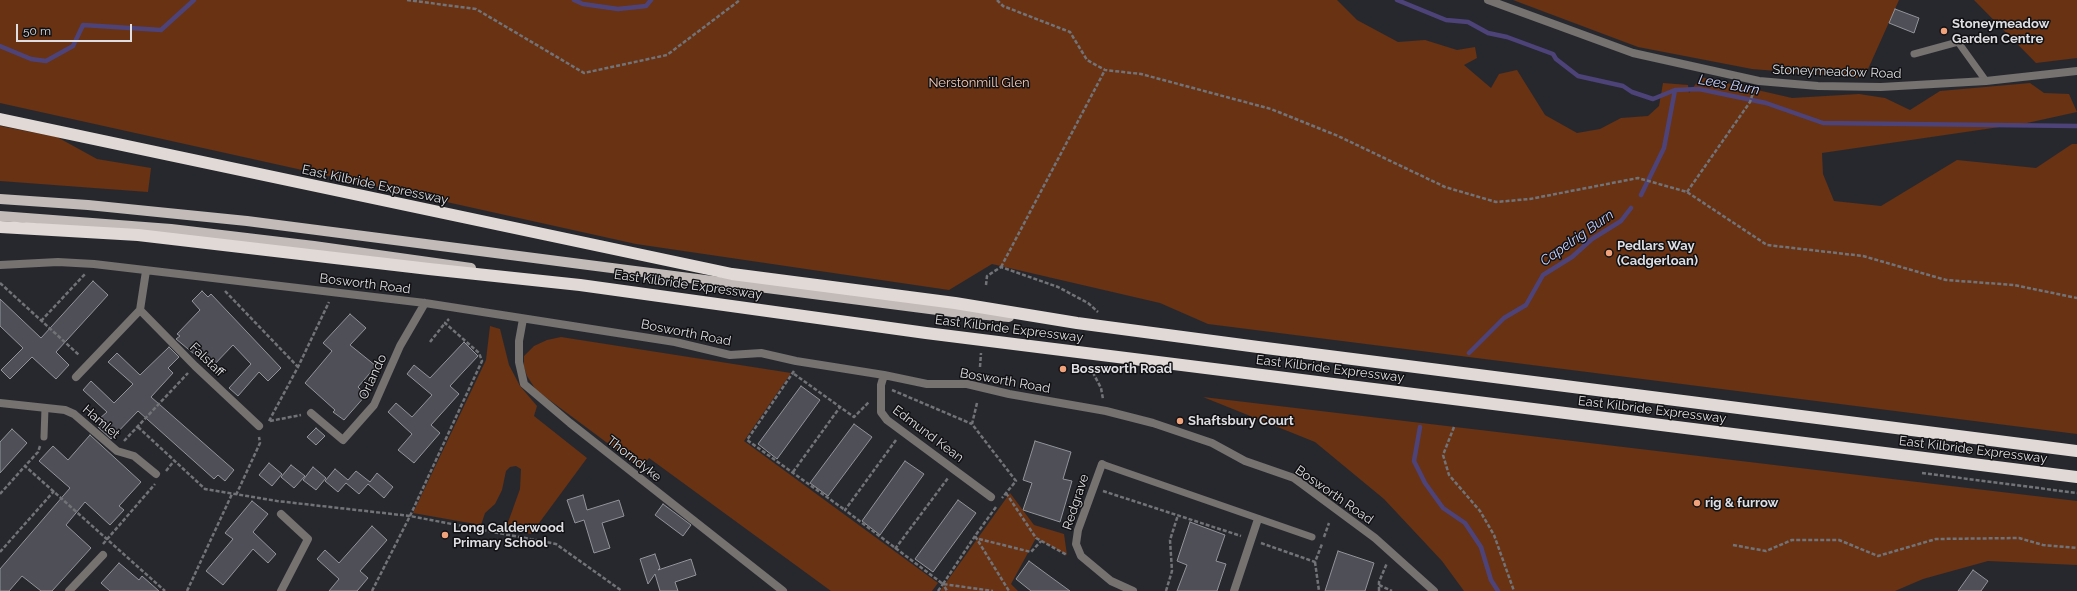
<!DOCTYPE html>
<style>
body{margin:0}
#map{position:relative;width:2077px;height:591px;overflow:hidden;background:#27282e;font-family:Raleway,sans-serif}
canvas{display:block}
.scale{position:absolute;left:16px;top:24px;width:116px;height:18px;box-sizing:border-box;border:2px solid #dfdfe3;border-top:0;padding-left:5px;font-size:12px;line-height:14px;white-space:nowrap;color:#dfdfe3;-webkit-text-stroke:3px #111114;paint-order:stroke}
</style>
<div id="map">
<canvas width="2077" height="591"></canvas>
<div class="scale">50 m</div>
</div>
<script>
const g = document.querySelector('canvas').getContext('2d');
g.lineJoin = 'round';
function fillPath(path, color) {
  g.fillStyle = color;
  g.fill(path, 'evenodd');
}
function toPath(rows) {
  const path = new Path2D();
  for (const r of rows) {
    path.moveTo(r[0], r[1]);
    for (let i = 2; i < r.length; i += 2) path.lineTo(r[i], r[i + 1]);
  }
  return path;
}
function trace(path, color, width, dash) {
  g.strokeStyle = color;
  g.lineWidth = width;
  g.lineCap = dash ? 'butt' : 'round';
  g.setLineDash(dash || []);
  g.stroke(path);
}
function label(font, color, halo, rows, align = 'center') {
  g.font = font + ' Raleway,sans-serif';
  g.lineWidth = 3;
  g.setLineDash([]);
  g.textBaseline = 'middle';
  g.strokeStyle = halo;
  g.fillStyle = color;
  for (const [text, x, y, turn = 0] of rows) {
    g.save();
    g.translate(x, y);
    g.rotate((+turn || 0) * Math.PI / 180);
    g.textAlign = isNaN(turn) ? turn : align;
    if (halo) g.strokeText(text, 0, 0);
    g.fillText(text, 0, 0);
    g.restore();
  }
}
const green = toPath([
 [0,0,1337,0,1357,20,1398,42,1425,40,1457,50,1475,47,1477,58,1464,65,1491,88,1499,74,1517,70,1545,115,1577,133,1600,129,1621,118,1648,116,1659,106,1663,83,1688,85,1689,93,1701,77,1792,98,1859,94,1885,98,1910,110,1940,91,2030,83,2044,93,2069,94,2077,112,2027,123,1822,153,1823,174,1834,201,1881,206,1957,160,2036,168,2072,144,2077,144,2077,434,1208,324,1160,303,992,264,949,290,636,244,0,103],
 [1513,0,1899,0,1864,78,1752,69,1638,47],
 [1974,0,2077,0,2077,58,2036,63],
 [0,126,57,137,97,159,151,168,148,192,0,181],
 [490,326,500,329,509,365,520,386,537,406,534,416,587,458,531,534,506,528,520,489,521,469,516,466,510,467,506,471,502,490,495,504,485,513,481,525,413,513,486,360],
 [561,337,791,373,744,441,938,583,932,591,831,591,649,458,641,468,536,390,527,376,524,367,524,356,534,346,547,340],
 [1203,397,2077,501,2077,565,1988,561,1923,579,1895,591,1464,591,1442,561,1384,499,1315,442],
 [1010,493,1034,525,1064,534,1067,555,1036,538,1011,584,1018,591,940,591]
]);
const stream = toPath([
 [574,0,583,4,618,9,646,6,651,0],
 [1397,0,1446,20,1468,22,1488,33,1507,37,1553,54,1556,59,1578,76,1623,86,1632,92,1653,99,1675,90,1699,89,1766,103,1823,123,2077,126],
 [0,46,31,59,46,61,73,46,83,25,161,30,194,0],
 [1641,195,1664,148,1675,90],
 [1469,353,1504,318,1526,305,1543,275,1572,257,1592,239,1621,221,1631,208],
 [1420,427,1414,461,1425,483,1443,508,1465,523,1481,547,1491,580,1498,591]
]);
const building = toPath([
 [1895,9,1919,18,1914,33,1889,23,1895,9],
 [93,281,108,295,56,352,69,365,56,379,32,357,10,379,1,370,23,348,0,326,0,299,41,338,93,281],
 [202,291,208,297,211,294,281,368,268,381,259,372,238,396,229,388,251,364,233,345,211,368,176,339,180,336,177,334,200,310,192,301,202,291],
 [350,314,366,328,350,345,376,366,358,387,366,395,344,420,333,412,335,410,305,383,332,351,323,343,350,314],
 [464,342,478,356,450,386,459,394,431,425,440,433,414,463,398,450,412,434,388,412,396,403,412,417,432,395,407,374,414,365,430,378,464,342],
 [169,347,179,357,168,368,173,373,151,397,234,470,225,481,218,475,214,479,138,411,111,439,98,427,102,422,99,419,107,412,83,390,91,381,114,403,133,384,108,362,117,353,140,375,169,347],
 [801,386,820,400,777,459,758,444,801,386],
 [854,424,872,437,828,496,810,483,854,424],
 [316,428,325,436,316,445,307,437,316,428],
 [12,429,27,443,0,473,0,442,12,429],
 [90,435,141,482,119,506,124,510,110,525,85,502,66,525,91,548,52,591,41,591,22,576,9,591,0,591,0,569,70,488,39,461,53,446,68,460,90,435],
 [1035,441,1071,452,1063,479,1072,481,1060,522,1023,510,1032,483,1023,480,1035,441],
 [905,461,924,474,880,535,862,521,905,461],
 [269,463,282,474,272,486,259,475,269,463],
 [291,465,305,476,294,488,281,477,291,465],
 [313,467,326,478,316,490,303,480,313,467],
 [335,469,348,480,356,471,370,482,377,473,393,487,384,498,368,484,359,494,346,483,338,492,325,481,335,469],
 [583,495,587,510,619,500,624,516,602,523,610,548,594,553,584,520,575,523,567,500,583,495],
 [958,500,976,513,933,572,915,559,958,500],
 [252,501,268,514,253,532,276,554,268,563,253,549,223,585,206,571,233,539,225,533,252,501],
 [663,504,691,525,683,536,655,515,663,504],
 [1190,522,1225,535,1216,561,1226,564,1217,591,1177,591,1187,565,1177,561,1190,522],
 [372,526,387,540,360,571,368,578,357,591,329,591,339,579,317,559,325,550,339,563,372,526],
 [1338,551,1374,563,1365,591,1325,591,1338,551],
 [655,554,660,568,658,570,691,559,696,575,675,582,678,591,660,591,655,574,648,584,640,559,655,554],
 [1029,561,1048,575,1070,591,1031,591,1016,579,1029,561],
 [119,563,139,580,142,576,159,591,110,591,101,583,119,563],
 [1973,570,1988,581,1981,591,1958,591,1973,570]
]);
const path = toPath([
 [407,0,476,9,584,73,667,55,740,0],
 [997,0,1003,6,1070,32,1087,60,1105,70,1141,74,1271,109,1338,136,1445,187,1496,202,1530,199,1638,178,1687,192,1767,245,1863,256,1946,280,2014,285,2077,298],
 [1687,192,1750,102,1754,90],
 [1001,267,1105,70],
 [0,283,79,355],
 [986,285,987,276,1001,267,1058,287,1088,303,1098,312],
 [225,291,298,367],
 [41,321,85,274],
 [430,342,445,323],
 [980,367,981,353],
 [1090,367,1101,388,1103,399],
 [794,371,747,440,845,510],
 [794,374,854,417,869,402],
 [892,390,972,424],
 [977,403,972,424,1016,481,1002,498],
 [269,421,298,367,329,302],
 [270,421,301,415],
 [138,427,205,489,277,501,410,516,556,544,622,591],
 [1454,427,1443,455,1449,475,1480,511,1494,535,1514,591],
 [896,440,845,510,943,584,993,591],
 [124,441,188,373],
 [40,446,38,452,25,466,165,591],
 [166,471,174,461],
 [793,472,840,407],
 [1922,473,2077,493],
 [1103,491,1241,536],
 [1006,493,1036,538,1067,555],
 [0,494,25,466],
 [236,495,260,443,259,437],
 [996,507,975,536,1009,591],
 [1324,537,1329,523],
 [979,539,1031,552,1041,541],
 [1261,543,1315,562,1322,544],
 [103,544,155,484],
 [1733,545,1766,551,1792,540,1839,540,1878,556,1936,539,2019,538,2043,545,2077,548],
 [895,549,948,478],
 [0,552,54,491],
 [1315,562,1319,591],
 [943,584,975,536],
 [1379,585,1392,591],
 [187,591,232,494],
 [372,591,410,516,482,361,479,353,445,323,449,319],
 [938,591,943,584,947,591],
 [1166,591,1172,571,1170,540,1178,515],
 [1379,591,1379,582,1387,563]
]);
const lane = toPath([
 [1914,54,1958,42,1986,81],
 [44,437,45,408],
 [1102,464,1312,537]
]);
const street = toPath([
 [1488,0,1633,53,1759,81,1818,86,1881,87,1986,81,2077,71],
 [0,265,58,262,94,264,425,303,675,342,730,355,761,353,796,361,884,375,927,384,967,384,1009,394,1106,411,1153,423,1212,443,1245,461,1294,478,1375,538,1434,591],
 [140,310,195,366,259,426],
 [523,319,519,341,519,362,524,384,570,423,783,591],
 [884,375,881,385,881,412,887,420,991,497],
 [76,377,140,310,146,271],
 [0,403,65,410,74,414,117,451,134,456,156,474],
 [311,413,343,440,374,405,400,346,425,303],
 [1102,464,1078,530,1076,544,1081,556,1111,581,1133,591],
 [281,514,308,539,281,591],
 [69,591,103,555],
 [1234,591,1258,519]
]);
const primary = toPath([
 [0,199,88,205,247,221,953,312,1009,317],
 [0,216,171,229,314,246,471,268]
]);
const highway = toPath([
 [0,119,732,274,955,303,1077,323,1258,347,2077,451],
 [0,227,138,235,429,269,580,285,926,333,2077,477]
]);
const markers = [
 [1944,31,4,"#f0a27a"],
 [1609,253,4,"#f0a27a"],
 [1063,369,4,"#f0a27a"],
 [1180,421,4,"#f0a27a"],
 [1697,503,4,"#f0a27a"],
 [445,535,4,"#f0a27a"]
];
const poiNames = [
 ["Stoneymeadow",1952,24],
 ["Garden Centre",1952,39],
 ["Pedlars Way",1617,246],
 ["(Cadgerloan)",1617,261],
 ["Bossworth Road",1071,369],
 ["Shaftsbury Court",1188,421],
 ["rig & furrow",1705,503],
 ["Long Calderwood",453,528],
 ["Primary School",453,543]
];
const streetNames = [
 ["Stoneymeadow Road",1837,72,2],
 ["East Kilbride Expressway",375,185,12],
 ["Bosworth Road",365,284,7],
 ["East Kilbride Expressway",688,285,8],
 ["East Kilbride Expressway",1009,329,7],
 ["Bosworth Road",686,333,11],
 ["Falstaff",207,360,44],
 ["East Kilbride Expressway",1330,369,7],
 ["Orlando",373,377,-65],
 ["Bosworth Road",1005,381,10],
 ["East Kilbride Expressway",1652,410,7],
 ["Hamlet",101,422,40],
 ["Edmund Kean",928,434,37],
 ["East Kilbride Expressway",1973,450,7],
 ["Thorndyke",634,459,38],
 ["Bosworth Road",1334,495,35],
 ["Redgrave",1076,502,-72]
];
const parkNames = [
 ["Nerstonmill Glen",979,83]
];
const waterNames = [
 ["Lees Burn",1729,85,10],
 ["Capelrig Burn",1577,238,-35]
];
fillPath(green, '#683213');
trace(stream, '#4d4379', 4.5);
fillPath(building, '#4f5057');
trace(building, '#92949b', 1);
trace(path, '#727378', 2.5, [4, 2]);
trace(lane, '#757270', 7);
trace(street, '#757270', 8);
trace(primary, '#c2bbb8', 10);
trace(highway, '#e1d9d5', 12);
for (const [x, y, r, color] of markers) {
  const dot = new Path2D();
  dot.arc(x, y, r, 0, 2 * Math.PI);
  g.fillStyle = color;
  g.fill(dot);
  trace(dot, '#111114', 1.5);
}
label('bold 13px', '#dfdfe3', '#111114', poiNames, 'left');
label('13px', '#dfdfe3', '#111114', streetNames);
label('13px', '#f9c9b2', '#111114', parkNames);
label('italic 14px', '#cad2ff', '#111114', waterNames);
</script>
